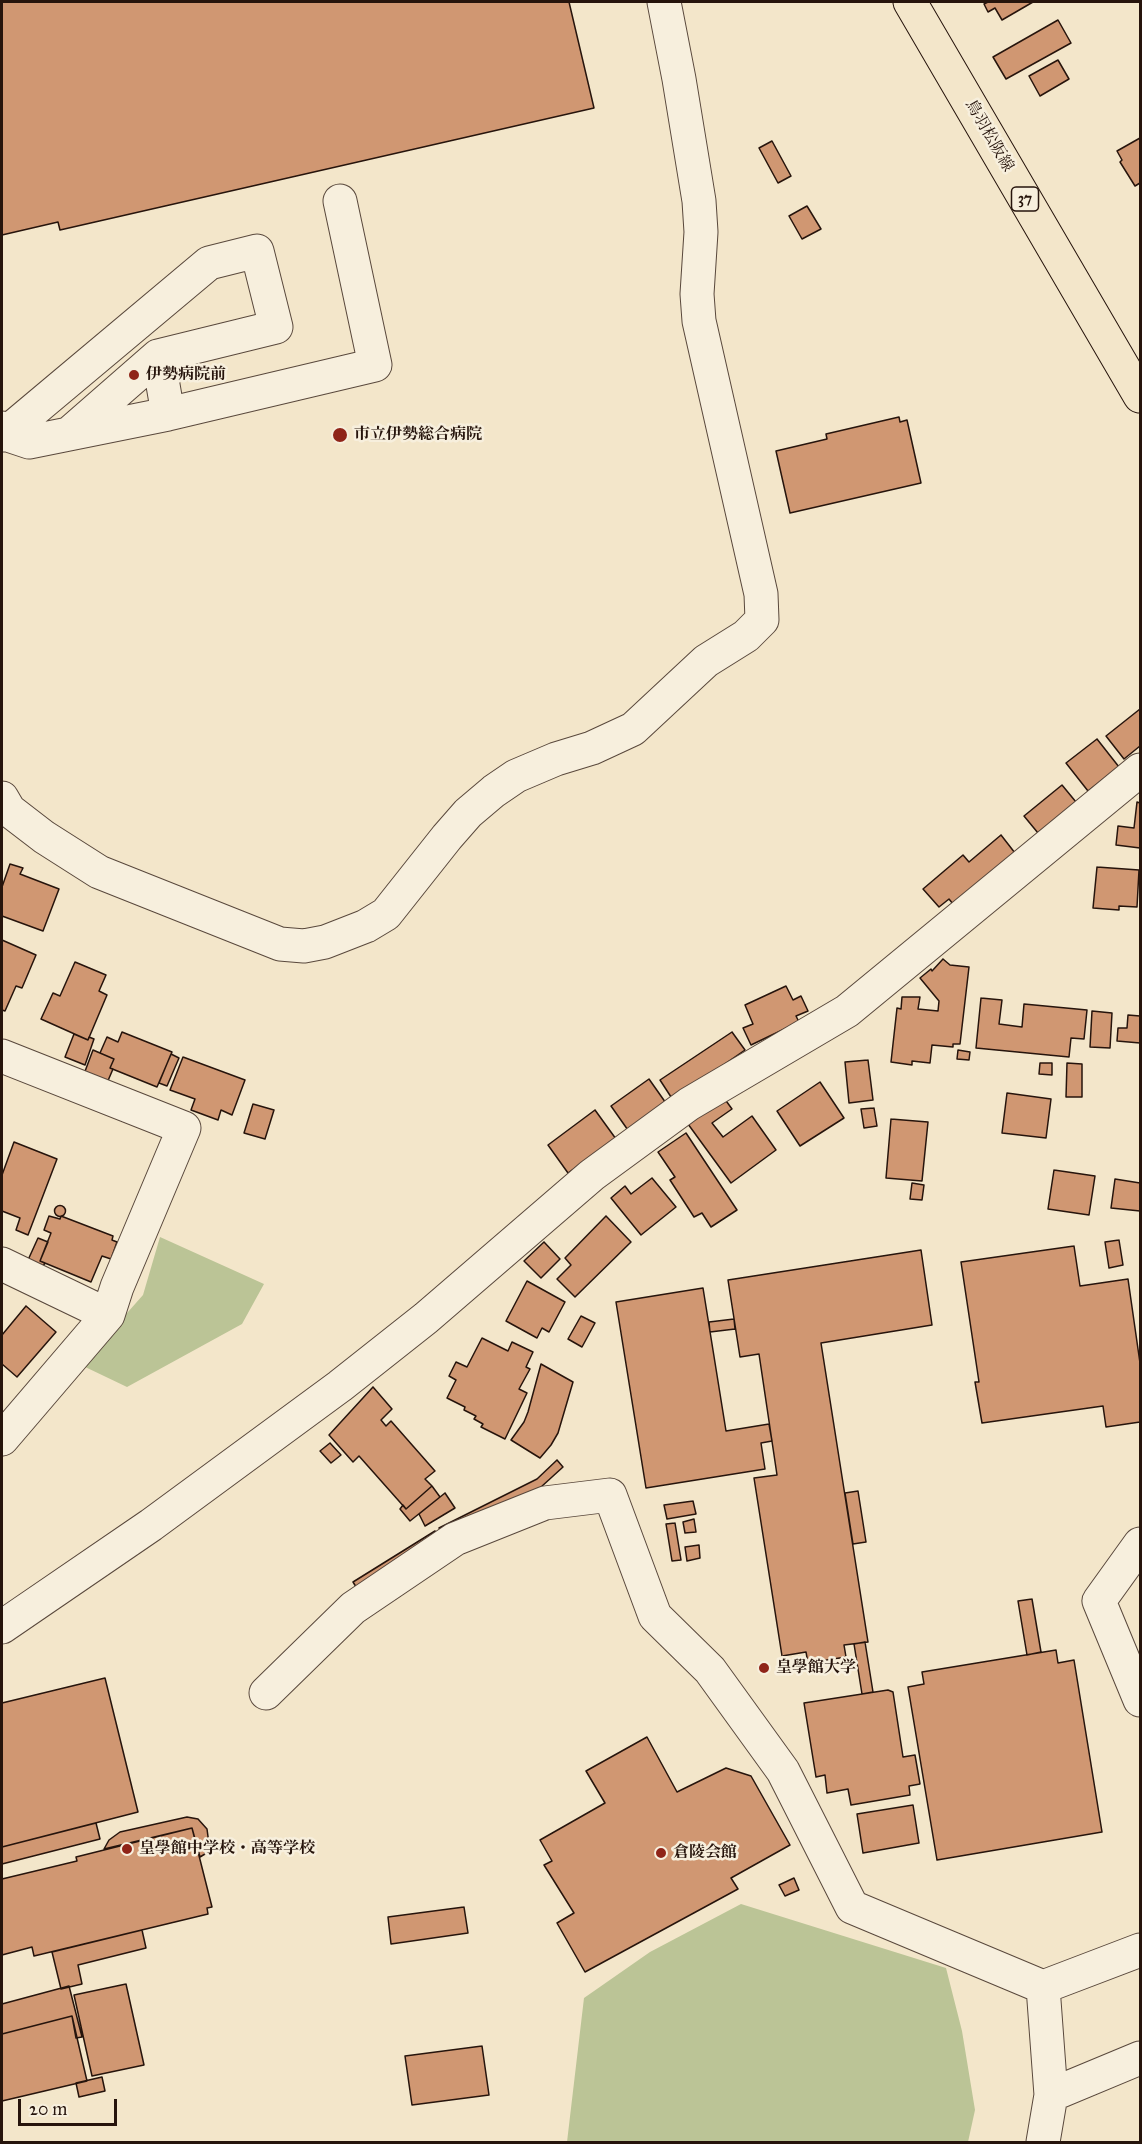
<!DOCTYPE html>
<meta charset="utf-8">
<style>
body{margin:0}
#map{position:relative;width:1142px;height:2144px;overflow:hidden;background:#f3e6ca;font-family:"IM FELL Great Primer",serif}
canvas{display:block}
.frame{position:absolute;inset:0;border:3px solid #26140c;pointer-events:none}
.scale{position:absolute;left:18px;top:2099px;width:99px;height:27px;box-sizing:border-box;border:3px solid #26140c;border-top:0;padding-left:8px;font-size:18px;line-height:21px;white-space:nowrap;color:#26140c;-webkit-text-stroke:4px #f7efdd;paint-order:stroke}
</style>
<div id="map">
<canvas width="1142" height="2144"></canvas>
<div class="frame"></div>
<div class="scale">20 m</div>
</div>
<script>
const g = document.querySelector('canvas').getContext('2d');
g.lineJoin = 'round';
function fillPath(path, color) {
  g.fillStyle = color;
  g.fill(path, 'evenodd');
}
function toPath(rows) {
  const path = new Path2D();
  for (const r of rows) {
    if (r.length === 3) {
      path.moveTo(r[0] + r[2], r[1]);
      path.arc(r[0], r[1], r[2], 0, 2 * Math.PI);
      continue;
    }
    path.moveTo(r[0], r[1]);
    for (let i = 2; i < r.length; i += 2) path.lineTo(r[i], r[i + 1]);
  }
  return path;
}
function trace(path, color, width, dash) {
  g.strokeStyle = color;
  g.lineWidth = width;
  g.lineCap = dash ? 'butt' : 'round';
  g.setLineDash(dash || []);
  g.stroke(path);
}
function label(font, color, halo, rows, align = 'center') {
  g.font = font + ' "IM FELL Great Primer","Noto Serif JP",serif';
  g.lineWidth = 5;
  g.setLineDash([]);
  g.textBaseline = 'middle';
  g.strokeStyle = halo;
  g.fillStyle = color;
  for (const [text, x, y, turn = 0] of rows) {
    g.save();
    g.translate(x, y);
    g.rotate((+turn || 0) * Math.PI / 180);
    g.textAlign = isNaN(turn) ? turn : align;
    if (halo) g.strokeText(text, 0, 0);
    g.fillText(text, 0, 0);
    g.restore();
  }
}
const green = toPath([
 [160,1237,264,1284,242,1324,127,1387,81,1365,143,1295],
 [741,1904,946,1968,962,2031,975,2110,968,2142,567,2142,584,1998,650,1952]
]);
const building = toPath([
 [2,2,569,2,594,108,60,230,58,222,2,235,2,2],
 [988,2,1033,2,1002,20,995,8,988,12,984,4,988,2],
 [1058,20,1071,43,1006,79,993,57,1058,20],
 [1058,60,1069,79,1040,96,1029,76,1058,60],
 [1140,138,1140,183,1135,186,1120,162,1122,160,1117,151,1140,138],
 [772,141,791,176,778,183,759,148,772,141],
 [807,206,821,229,802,239,789,216,807,206],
 [899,417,900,422,907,420,921,483,790,513,776,451,827,439,826,434,899,417],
 [1140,709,1140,746,1124,759,1106,736,1140,709],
 [1097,739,1119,767,1088,791,1066,763,1097,739],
 [1062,785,1076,802,1038,833,1024,816,1062,785],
 [1137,802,1140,803,1140,848,1116,845,1118,826,1134,828,1137,802],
 [1001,835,1015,853,953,904,949,899,939,907,923,889,963,855,969,862,1001,835],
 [10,864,23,868,20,874,59,889,43,931,2,916,2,887,10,864],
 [1097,867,1139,870,1137,907,1119,906,1119,910,1093,908,1097,867],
 [2,940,36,955,22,988,16,986,5,1011,2,1010,2,940],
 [943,959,950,965,969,967,960,1044,953,1044,953,1047,932,1045,930,1063,912,1061,912,1065,891,1062,897,1008,901,1009,902,997,920,997,918,1009,938,1011,939,1001,920,978,931,969,932,971,943,959],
 [75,962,106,975,99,991,107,995,88,1040,41,1019,53,993,60,996,75,962],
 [786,986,793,1000,801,996,808,1011,796,1016,799,1022,751,1045,743,1028,753,1024,745,1005,786,986],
 [981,998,1002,1000,999,1024,1022,1027,1024,1004,1087,1010,1084,1039,1071,1038,1069,1057,976,1048,981,998],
 [1092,1011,1112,1013,1110,1048,1090,1047,1092,1011],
 [1128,1015,1140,1016,1140,1043,1117,1041,1118,1028,1127,1028,1128,1015],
 [122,1032,172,1052,157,1087,110,1068,114,1059,100,1053,107,1037,118,1042,122,1032],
 [732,1032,745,1050,673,1100,660,1080,732,1032],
 [74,1034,88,1040,89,1037,94,1039,85,1065,65,1057,74,1034],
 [93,1050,114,1059,110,1068,113,1069,107,1083,84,1074,93,1050],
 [958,1050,970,1052,969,1060,957,1059,958,1050],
 [171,1054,179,1058,167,1086,159,1083,171,1054],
 [183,1057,245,1080,232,1115,221,1110,218,1120,191,1110,195,1099,170,1090,183,1057],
 [868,1060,873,1100,849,1103,845,1062,868,1060],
 [1040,1063,1052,1063,1052,1075,1039,1074,1040,1063],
 [1067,1063,1082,1064,1082,1097,1066,1097,1067,1063],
 [649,1079,668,1106,630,1133,611,1106,649,1079],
 [820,1082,844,1118,800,1146,777,1111,820,1082],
 [1007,1093,1051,1099,1046,1138,1002,1133,1007,1093],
 [724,1098,732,1109,712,1123,723,1137,752,1116,776,1150,731,1183,688,1124,724,1098],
 [253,1104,274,1110,265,1139,244,1133,253,1104],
 [874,1108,877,1126,864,1128,861,1109,874,1108],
 [595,1110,616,1139,568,1173,548,1145,595,1110],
 [891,1119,928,1122,922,1181,886,1178,891,1119],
 [686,1133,737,1210,711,1227,702,1213,694,1217,670,1180,675,1177,658,1152,686,1133],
 [14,1142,57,1159,28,1235,16,1230,20,1218,2,1211,2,1175,14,1142],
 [1054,1170,1095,1176,1089,1215,1048,1209,1054,1170],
 [652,1178,676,1207,641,1235,611,1198,625,1186,631,1194,652,1178],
 [1115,1179,1140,1183,1140,1211,1111,1208,1115,1179],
 [912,1183,924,1185,922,1200,910,1199,912,1183],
 [60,1211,5.5],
 [49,1216,60,1219,61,1216,113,1236,112,1240,117,1242,111,1259,102,1256,91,1282,40,1261,51,1233,44,1230,49,1216],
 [606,1216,631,1242,575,1297,557,1279,571,1265,565,1258,606,1216],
 [38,1238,48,1242,40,1261,45,1263,43,1266,28,1260,38,1238],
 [1119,1240,1123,1265,1109,1268,1105,1242,1119,1240],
 [544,1242,560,1259,541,1278,524,1261,544,1242],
 [1074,1246,1080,1286,1128,1279,1140,1363,1140,1422,1106,1427,1103,1406,982,1423,975,1382,979,1382,961,1262,1074,1246],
 [921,1250,932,1325,821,1343,868,1642,844,1645,846,1657,808,1663,806,1652,782,1656,754,1478,777,1475,759,1354,740,1357,728,1280,921,1250],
 [527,1281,565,1302,549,1332,542,1328,537,1338,506,1321,527,1281],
 [703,1288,726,1431,769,1424,772,1441,761,1443,765,1469,646,1488,616,1302,703,1288],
 [26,1306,56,1332,17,1377,2,1364,2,1335,26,1306],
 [581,1316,595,1323,582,1347,568,1339,581,1316],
 [734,1319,735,1329,710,1332,709,1322,734,1319],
 [482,1338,508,1351,512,1342,533,1352,526,1367,530,1369,519,1389,527,1393,505,1439,481,1427,483,1424,474,1419,476,1416,464,1410,465,1407,447,1398,456,1380,449,1376,456,1362,467,1367,482,1338],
 [541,1364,573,1382,558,1433,551,1445,540,1458,511,1440,524,1422,528,1412,541,1364],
 [373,1387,392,1409,381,1420,386,1426,391,1421,435,1471,425,1479,432,1486,406,1509,359,1456,353,1462,329,1435,373,1387],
 [330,1443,341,1455,331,1463,320,1451,330,1443],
 [557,1460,563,1467,541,1487,443,1536,439,1528,537,1479,557,1460],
 [432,1486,440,1497,410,1521,400,1509,403,1505,406,1509,432,1486],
 [858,1491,866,1542,853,1544,845,1493,858,1491],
 [445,1493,455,1508,425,1526,419,1514,445,1493],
 [693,1501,696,1514,667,1519,664,1505,693,1501],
 [694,1519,696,1532,685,1533,683,1522,694,1519],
 [675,1523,681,1560,672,1561,666,1524,675,1523],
 [435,1531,441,1539,358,1590,353,1582,435,1531],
 [699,1545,700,1558,687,1561,685,1547,699,1545],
 [1032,1599,1041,1652,1027,1655,1018,1601,1032,1599],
 [865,1642,873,1692,862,1694,854,1644,865,1642],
 [1056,1650,1058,1663,1074,1660,1102,1832,937,1860,908,1687,924,1684,922,1672,1056,1650],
 [105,1678,138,1812,2,1847,2,1703,105,1678],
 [888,1690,893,1692,903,1757,915,1755,920,1784,909,1786,910,1795,851,1805,848,1789,827,1793,825,1775,816,1777,804,1703,888,1690],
 [647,1737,677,1792,726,1768,751,1776,790,1845,731,1878,738,1889,585,1972,557,1923,574,1913,544,1865,552,1861,540,1840,605,1803,586,1771,647,1737],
 [913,1805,919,1843,863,1853,857,1814,913,1805],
 [187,1817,198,1819,207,1829,209,1844,205,1854,200,1857,192,1828,104,1849,109,1840,120,1832,187,1817],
 [96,1823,100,1839,2,1864,2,1847,96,1823],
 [192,1828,212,1907,207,1908,208,1914,34,1956,32,1947,2,1955,2,1879,77,1861,76,1857,192,1828],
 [794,1878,799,1890,785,1896,779,1885,794,1878],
 [464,1907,468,1933,391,1944,388,1917,464,1907],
 [142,1930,146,1948,78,1965,82,1984,61,1989,52,1952,142,1930],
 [126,1984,144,2065,92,2076,74,1995,126,1984],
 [69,1986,82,2037,76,2038,72,2016,2,2034,2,2004,69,1986],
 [72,2016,87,2081,2,2101,2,2034,72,2016],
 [482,2046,489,2095,412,2105,405,2056,482,2046],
 [102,2077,105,2091,79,2097,76,2083,102,2077]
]);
const minor = toPath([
 [2,428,5,434,209,263,257,251,276,327,158,356,168,414],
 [71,432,158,356],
 [2,435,5,434,29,442,168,414,375,365,340,201],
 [2,798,9,810,44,837,99,872,280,944,304,946,325,942,366,926,386,914,447,837,468,813,494,791,516,776,556,759,592,748,633,729,706,661,746,636,762,620,761,594,699,321,697,294,701,232,699,201,679,79,664,2],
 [2,1056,184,1128,117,1287,108,1315,2,1439],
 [2,1264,108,1315],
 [1140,1544,1099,1601,1140,1700],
 [2,1627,151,1525,340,1386,426,1318,592,1175,689,1104,847,1011,1140,770],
 [266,1693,353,1608,455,1539,545,1503,610,1495,655,1616,710,1670,783,1771,852,1907,1043,1987,1051,2095],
 [1043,1987,1140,1950],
 [1043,2142,1051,2095,1140,2058]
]);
const major = toPath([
 [910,2,1140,396]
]);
const markers = [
 [134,375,6,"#8f2418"],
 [340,435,8,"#8f2418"],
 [764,1668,6,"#8f2418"],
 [127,1849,6,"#8f2418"],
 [661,1853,6,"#8f2418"]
];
const shields = [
 [1025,199,27]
];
const shieldNames = [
 ["37",1025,199]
];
const streetNames = [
 ["鳥羽松阪線",989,136,60]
];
const poiNames = [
 ["伊勢病院前",146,375],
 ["市立伊勢総合病院",354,435],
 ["皇學館大学",776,1668],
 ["皇學館中学校・高等学校",139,1849],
 ["倉陵会館",673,1853]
];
fillPath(green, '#bbc496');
fillPath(building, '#d09772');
trace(building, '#26140c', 1.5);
trace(minor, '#59483c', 35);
trace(major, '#26140c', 35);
trace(minor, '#f7efdd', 33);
trace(major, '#f3e6ca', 33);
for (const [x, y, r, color] of markers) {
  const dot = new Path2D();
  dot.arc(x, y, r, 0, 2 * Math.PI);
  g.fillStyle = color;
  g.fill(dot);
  trace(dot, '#f7efdd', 2);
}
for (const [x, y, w] of shields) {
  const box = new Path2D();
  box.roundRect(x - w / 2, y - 12, w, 24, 4.5);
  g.fillStyle = '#f7efdd';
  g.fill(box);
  trace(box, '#26140c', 1.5);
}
label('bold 15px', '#26140c', null, shieldNames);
label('16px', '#26140c', '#f7efdd', streetNames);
label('bold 16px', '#26140c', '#f7efdd', poiNames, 'left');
</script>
